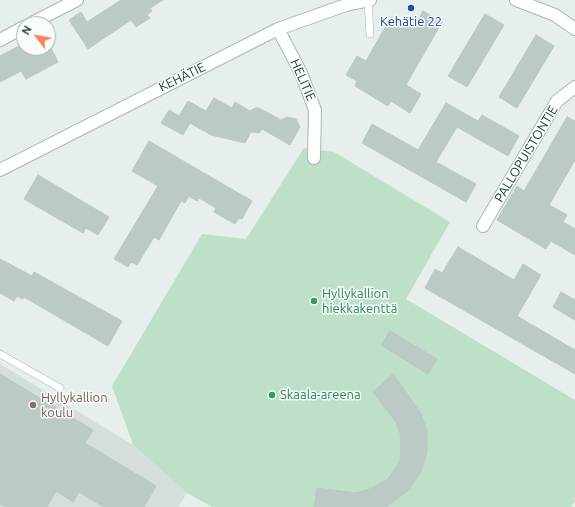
<!DOCTYPE html>
<meta charset="utf-8">
<style>
body{margin:0}
#map{position:relative;width:575px;height:507px;overflow:hidden;background:#e6efeb;font-family:Ubuntu,sans-serif}
canvas{display:block}
.north{position:absolute;left:16px;top:16px;width:40px;height:40px;box-sizing:border-box;background:#f7fbf9;border:1px solid #a3b1ad;border-radius:50%;rotate:301deg;font-size:11px;font-weight:700;line-height:16px;text-align:center;color:#24423a}
.north::after{content:'';display:block;margin:auto;width:14px;height:18px;background:#f4845f;clip-path:polygon(50% 0,100% 100%,50% 72%,0 100%)}
</style>
<div id="map">
<canvas width="575" height="507"></canvas>
<div class="north">N</div>
</div>
<script>
const g = document.querySelector('canvas').getContext('2d');
g.lineJoin = 'round';
function fillPath(path, color) {
  g.fillStyle = color;
  g.fill(path, 'evenodd');
}
function toPath(rows) {
  const path = new Path2D();
  for (const r of rows) {
    path.moveTo(r[0], r[1]);
    for (let i = 2; i < r.length; i += 2) path.lineTo(r[i], r[i + 1]);
  }
  return path;
}
function trace(path, color, width, dash) {
  g.strokeStyle = color;
  g.lineWidth = width;
  g.lineCap = dash ? 'butt' : 'round';
  g.setLineDash(dash || []);
  g.stroke(path);
}
function label(font, color, halo, rows, align = 'center') {
  g.font = font + ' Ubuntu,sans-serif';
  g.lineWidth = 3;
  g.setLineDash([]);
  g.textBaseline = 'middle';
  g.strokeStyle = halo;
  g.fillStyle = color;
  for (const [text, x, y, turn = 0] of rows) {
    g.save();
    g.translate(x, y);
    g.rotate((+turn || 0) * Math.PI / 180);
    g.textAlign = isNaN(turn) ? turn : align;
    if (halo) g.strokeText(text, 0, 0);
    g.fillText(text, 0, 0);
    g.restore();
  }
}
const built = toPath([
 [0,364,133,445,187,493,178,507,0,507]
]);
const green = toPath([
 [304,148,334,152,450,222,406,299,575,400,575,501,571,507,212,507,187,493,133,445,112,386,202,234,246,239]
]);
const building = toPath([
 [121,0,163,0,150,8,152,11,147,15,150,18,136,27,131,20,88,49,69,20,81,12,87,22,121,0],
 [423,11,442,22,406,85,421,94,410,113,391,101,388,106,355,86,357,81,346,75,357,56,366,61,391,17,413,29,423,11],
 [485,14,504,25,467,87,448,76,485,14],
 [536,35,554,46,517,108,499,97,536,35],
 [23,44,24,48,48,48,50,46,58,62,26,79,21,71,0,82,0,56,23,44],
 [214,98,232,108,235,102,250,111,257,107,281,120,287,117,296,119,300,127,290,145,262,129,259,133,251,132,245,143,211,135,190,123,183,135,161,123,169,110,179,116,188,101,206,111,214,98],
 [446,103,478,121,482,115,519,136,508,156,457,127,436,162,476,184,466,202,362,143,372,124,418,150,446,103],
 [567,117,575,121,575,160,549,205,567,215,563,222,575,229,575,255,551,241,546,249,497,220,517,186,524,191,567,117],
 [149,141,252,201,242,219,239,218,235,224,214,212,216,208,199,198,197,201,189,196,185,203,181,201,159,240,154,237,137,265,131,262,128,267,114,259,158,186,132,171,149,141],
 [38,175,109,217,98,235,86,228,83,233,24,199,38,175],
 [458,247,514,280,523,264,541,275,517,316,575,350,575,374,425,288,435,269,442,273,458,247],
 [0,259,32,276,34,272,122,321,108,346,24,297,23,299,17,296,14,301,0,293,0,259],
 [561,292,575,300,575,320,553,307,561,292],
 [390,331,437,359,428,374,381,345,390,331],
 [0,374,93,430,85,443,156,486,144,507,104,507,79,492,73,502,56,491,47,507,6,507,0,504,0,374],
 [393,374,420,412,427,430,427,452,421,471,409,490,386,507,314,507,317,488,355,493,370,489,388,479,400,461,401,436,396,422,373,392,393,374]
]);
const service = toPath([
 [368,0,370,34],
 [0,354,60,388]
]);
const minor = toPath([
 [516,0,555,15,575,29],
 [30,24,77,0],
 [278,29,301,73,315,110,314,158],
 [0,40,24,27],
 [0,170,278,29,346,5,370,0],
 [483,226,557,101,575,87]
]);
const markers = [
 [411,8,4,"#1a4fb4"],
 [314,301,4,"#2e9e5b"],
 [272,395,4,"#2e9e5b"],
 [33,405,4,"#8d6e63"]
];
const transitNames = [
 ["Kehätie 22",411,22]
];
const streetNames = [
 ["KEHÄTIE",182,77,-26],
 ["HELITIE",303,80,66],
 ["PALLOPUISTONTIE",526,154,-59]
];
const leisureNames = [
 ["Hyllykallion",322,294],
 ["hiekkakenttä",322,309],
 ["Skaala-areena",280,395]
];
const educationNames = [
 ["Hyllykallion",41,398],
 ["koulu",41,413]
];
fillPath(built, '#d4dfda');
fillPath(green, '#bfe0c8');
fillPath(building, '#bbcac4');
trace(building, '#b8c9c2', 1);
trace(service, '#a8b8b2', 8);
trace(minor, '#a8b8b2', 14);
trace(service, '#fff', 7);
trace(minor, '#fff', 12);
for (const [x, y, r, color] of markers) {
  const dot = new Path2D();
  dot.arc(x, y, r, 0, 2 * Math.PI);
  g.fillStyle = color;
  g.fill(dot);
  trace(dot, '#f7fbf9', 1.5);
}
label('13px', '#164399', '#f7fbf9', transitNames);
label('13px', '#24423a', '#f7fbf9', streetNames);
label('13px', '#27864d', '#f7fbf9', leisureNames, 'left');
label('13px', '#785e54', '#f7fbf9', educationNames, 'left');
</script>
